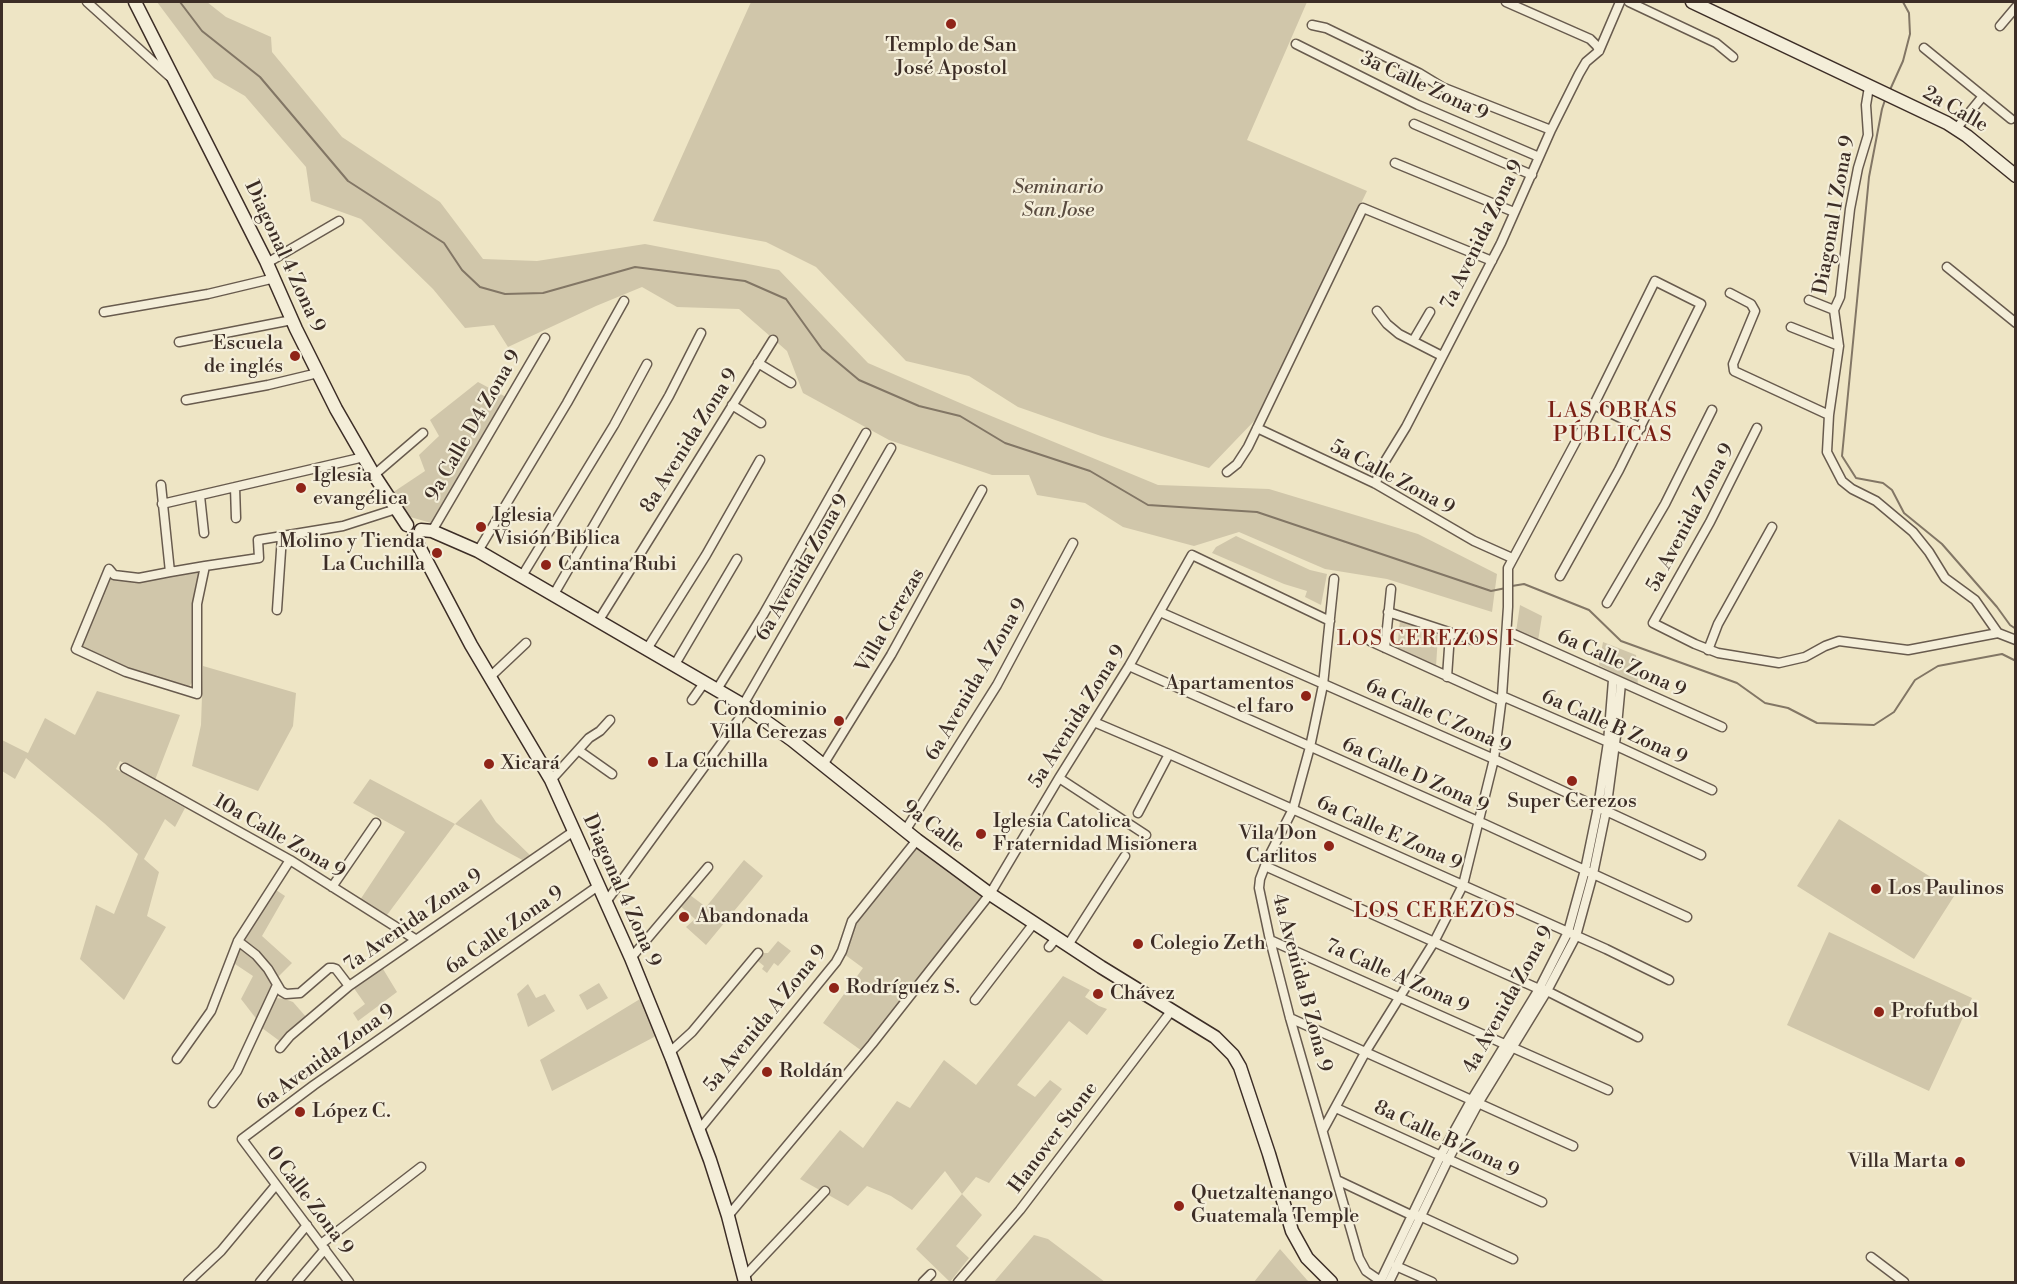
<!DOCTYPE html>
<meta charset="utf-8">
<style>
body{margin:0}
#map{position:relative;width:2017px;height:1284px;overflow:hidden;background:#eee5c5;font-family:"Libre Bodoni",serif}
canvas{display:block}
.frame{position:absolute;inset:0;border:3px solid #3c2d26;pointer-events:none}
</style>
<div id="map">
<canvas width="2017" height="1284"></canvas>
<div class="frame"></div>
</div>
<script>
const g = document.querySelector('canvas').getContext('2d');
g.lineJoin = 'round';
function fillPath(path, color) {
  g.fillStyle = color;
  g.fill(path, 'evenodd');
}
function toPath(rows) {
  const path = new Path2D();
  for (const r of rows) {
    path.moveTo(r[0], r[1]);
    for (let i = 2; i < r.length; i += 2) path.lineTo(r[i], r[i + 1]);
  }
  return path;
}
function trace(path, color, width, dash) {
  g.strokeStyle = color;
  g.lineWidth = width;
  g.lineCap = dash ? 'butt' : 'round';
  g.setLineDash(dash || []);
  g.stroke(path);
}
function label(font, color, halo, rows, align = 'center') {
  g.font = font + ' "Libre Bodoni",serif';
  g.lineWidth = 4.5;
  g.setLineDash([]);
  g.textBaseline = 'middle';
  g.strokeStyle = halo;
  g.fillStyle = color;
  for (const [text, x, y, turn = 0] of rows) {
    g.save();
    g.translate(x, y);
    g.rotate((+turn || 0) * Math.PI / 180);
    g.textAlign = isNaN(turn) ? turn : align;
    if (halo) g.strokeText(text, 0, 0);
    g.fillText(text, 0, 0);
    g.restore();
  }
}
const green = toPath([
 [157,2,207,2,226,17,271,37,272,52,342,137,440,202,483,259,537,261,645,244,779,270,868,363,967,406,1158,485,1269,489,1418,534,1497,574,1492,612,1387,579,1325,569,1239,532,1194,546,1123,527,1085,503,1037,495,1029,475,992,475,889,440,803,393,787,351,739,309,677,307,642,287,596,306,508,347,494,325,465,328,433,289,361,219,311,201,306,167,245,96,214,78],
 [751,2,1307,2,1247,140,1367,191,1257,418,1209,468,1101,436,1018,407,969,376,906,361,816,267,766,242,653,221],
 [478,382,506,397,431,523,407,516,392,493,425,471,419,455,439,436,430,420],
 [1236,536,1310,570,1327,574,1321,605,1305,597,1307,591,1284,584,1212,553,1216,547],
 [201,569,196,586,193,640,194,680,188,688,155,679,87,653,79,647,110,576],
 [1520,605,1542,616,1538,641,1516,632],
 [1400,620,1438,635,1436,667,1397,650],
 [1603,642,1636,655,1638,686,1599,665],
 [203,666,296,693,293,726,258,791,192,766,201,725],
 [97,691,180,715,155,780,120,761,116,769,185,808,175,827,165,819,144,859,159,872,147,916,166,927,124,1000,80,959,96,905,114,914,138,854,104,823,26,758,15,779,2,771,2,740,28,753,45,718,75,735],
 [370,779,455,824,481,799,496,822,534,859,528,863,455,824,384,919,358,903,405,832,353,803],
 [1839,819,1956,893,1914,959,1797,886],
 [917,845,986,894,862,1051,823,1023,863,968,844,954,852,924],
 [744,860,763,876,706,945,686,927,695,919,677,903,686,892,706,907],
 [273,888,285,896,262,936,292,963,276,979,240,940],
 [1829,932,1972,998,1929,1091,1787,1025],
 [778,941,791,951,778,966,774,963,767,973,762,969,764,966,754,958,758,953,768,953],
 [239,944,249,951,274,984,258,1021,241,999,253,976,232,962],
 [380,964,397,992,358,1021,353,1013,365,1004,351,984],
 [1063,976,1090,990,1085,997,1099,1006,1107,1009,1087,1035,1069,1021,1017,1085,1035,1097,1050,1080,1062,1089,989,1183,976,1177,962,1194,982,1215,956,1246,969,1258,950,1282,916,1249,962,1194,945,1171,912,1210,891,1196,867,1186,848,1206,800,1179,840,1130,863,1148,897,1101,910,1108,944,1060,976,1085],
 [599,983,608,998,587,1010,579,995],
 [528,984,536,998,545,994,555,1011,528,1027,517,994],
 [276,998,285,999,293,1002,307,1018,281,1042,262,1028,270,1005],
 [640,999,656,1036,552,1091,540,1060],
 [1034,1235,1048,1239,1105,1282,994,1282],
 [1280,1249,1307,1280,1310,1282,1254,1282]
]);
const stream = toPath([
 [180,2,202,31,260,77,348,181,444,243,462,270,480,287,505,294,543,293,635,267,745,281,786,299,822,349,859,380,919,406,960,416,1005,443,1090,471,1148,505,1257,512,1491,591,1506,588],
 [1889,92,1903,61,1910,34,1909,13,1903,2],
 [1885,100,1882,109,1869,177,1842,456,1856,478,1883,483,1892,490,1904,513,1942,544,1997,607,2010,625,2016,629],
 [1512,586,1524,584,1589,610,1621,641,1737,683,1765,703,1788,708,1817,723,1874,725,1894,712,1915,680,1938,666,2002,654,2016,661]
]);
const street = toPath([
 [87,2,169,76],
 [1506,2,1590,39,1597,46,1599,51],
 [1629,2,1716,43,1733,57],
 [1312,25,1326,28,1419,73,1442,87,1551,130],
 [2000,26,2016,7],
 [1296,44,1418,105,1539,157],
 [1924,48,2011,119],
 [1869,87,1866,105,1868,135,1858,168,1850,209,1840,297,1834,310,1839,346,1829,415,1827,452,1842,481,1852,489,1876,501,1913,532,1929,552,1945,578,1975,600,1998,633],
 [1414,124,1532,175],
 [1956,129,1983,96],
 [1395,163,1514,212],
 [267,263,339,221],
 [1947,267,2016,323],
 [1730,293,1751,304,1755,311,1733,364,1734,371,1829,415],
 [1809,300,1834,310],
 [1377,311,1387,324,1399,334,1442,356],
 [104,312,208,294,275,278],
 [1791,327,1839,346],
 [1413,341,1430,312],
 [179,342,292,320],
 [758,363,791,383],
 [186,400,268,385,318,373],
 [732,405,761,423],
 [1594,405,1641,428],
 [1257,428,1376,484,1474,541,1512,558],
 [1757,428,1710,522,1653,623,1695,644,1718,653,1779,663,1805,657,1825,646,1839,641,1908,650,1998,633,2016,640],
 [1227,472,1237,464,1248,447,1363,208,1492,261],
 [374,475,423,433],
 [1376,484,1379,471,1406,427,1501,243,1551,130,1579,74,1586,62,1599,51,1620,2],
 [161,485,170,572],
 [235,487,236,518],
 [200,496,204,533],
 [162,504,364,457],
 [432,531,545,338],
 [478,551,567,403,624,301],
 [205,566,197,604,197,694,126,672,76,649,109,569,114,575,139,578,170,572,205,566,259,558,258,540,343,526,396,509],
 [522,576,614,425,647,364],
 [1334,579,1323,685,1310,747,1293,809,1268,858,1260,879,1259,888,1270,940,1290,1018,1359,1258,1366,1271,1382,1282],
 [554,594,669,396,701,333],
 [1607,603,1665,504,1712,410],
 [277,610,282,536],
 [1160,612,1494,759,1701,855],
 [1388,612,1473,640],
 [599,620,773,340],
 [1507,631,1722,727],
 [1370,641,1502,701],
 [1385,648,1391,589],
 [647,649,706,555,760,460],
 [1708,650,1718,624,1772,527],
 [674,666,737,559],
 [1129,666,1480,822,1687,917],
 [491,676,526,643],
 [1447,677,1450,634],
 [716,691,763,615,866,433],
 [1502,696,1608,742,1712,790],
 [692,700,704,683],
 [743,705,891,448],
 [1094,722,1169,754,1606,949,1669,980],
 [578,750,612,774],
 [823,765,891,655,982,490],
 [125,768,290,860,415,939],
 [1059,778,1146,835],
 [551,780,589,738,600,731,610,720],
 [1138,813,1169,754],
 [905,831,997,685,1073,543],
 [1265,866,1539,989,1547,991,1638,1037],
 [332,887,376,823],
 [606,902,747,708],
 [1270,940,1608,1090],
 [238,941,256,955,268,969,281,991,286,994,300,993,329,968,333,968,336,969,349,986],
 [1068,945,1125,856],
 [1049,947,1057,937],
 [631,958,708,867],
 [975,1000,1034,923],
 [1290,1018,1573,1146],
 [280,1048,290,1036,349,986,574,831],
 [670,1052,692,1032,758,953],
 [177,1059,211,1011,238,941,290,860],
 [213,1103,237,1071,277,985],
 [1336,1108,1542,1202],
 [699,1130,836,962,842,951,852,921,917,840],
 [1323,1130,1366,1051,1434,942,1463,885,1494,759,1502,696,1508,607,1508,568,1575,443,1655,281,1701,304,1619,470,1560,576],
 [1337,1180,1411,1215,1420,1216,1513,1259],
 [728,1216,872,1044,990,894,1059,778,1129,666,1192,555,1330,621],
 [321,1244,421,1167],
 [1871,1257,1904,1282],
 [1396,1266,1432,1282],
 [743,1278,825,1191],
 [188,1282,221,1251,276,1185],
 [260,1282,307,1225],
 [297,1282,325,1249],
 [349,1282,242,1139,314,1085,598,886],
 [923,1282,931,1274],
 [958,1282,1020,1210,1172,1010],
 [1380,1282,1441,1155,1472,1099,1539,989,1568,932,1585,870,1598,807,1608,742,1613,680],
 [1389,1282,1449,1158,1479,1102,1547,991,1576,936,1593,874,1606,811,1616,736,1621,683]
]);
const secondary = toPath([
 [135,2,266,261,296,329,336,409,374,475,407,525],
 [1692,2,1947,123,1967,136,2016,176],
 [421,530,432,531,478,551,743,705,792,740,917,840,990,894,1101,967,1215,1037,1233,1055,1240,1067,1269,1154,1292,1231,1307,1258,1331,1282],
 [414,537,471,645,551,780,574,831,631,958,672,1059,710,1160,728,1216,745,1282]
]);
const markers = [
 [951,24,6,"#8f2418"],
 [295,356,6,"#8f2418"],
 [301,488,6,"#8f2418"],
 [481,527,6,"#8f2418"],
 [437,553,6,"#8f2418"],
 [546,565,6,"#8f2418"],
 [1306,696,6,"#8f2418"],
 [839,721,6,"#8f2418"],
 [653,762,6,"#8f2418"],
 [489,764,6,"#8f2418"],
 [1572,781,6,"#8f2418"],
 [981,834,6,"#8f2418"],
 [1329,846,6,"#8f2418"],
 [1876,889,6,"#8f2418"],
 [684,917,6,"#8f2418"],
 [1138,944,6,"#8f2418"],
 [834,988,6,"#8f2418"],
 [1098,994,6,"#8f2418"],
 [1879,1012,6,"#8f2418"],
 [767,1072,6,"#8f2418"],
 [300,1112,6,"#8f2418"],
 [1960,1162,6,"#8f2418"],
 [1179,1206,6,"#8f2418"]
];
const poiNames = [
 ["Templo de San",951,46,"center"],
 ["José Apostol",951,69,"center"],
 ["Escuela",283,344,"right"],
 ["de inglés",283,367,"right"],
 ["Iglesia",313,476],
 ["evangélica",313,499],
 ["Iglesia",493,516],
 ["Visión Biblica",493,539],
 ["Molino y Tienda",425,542,"right"],
 ["La Cuchilla",425,565,"right"],
 ["Cantina Rubi",558,565],
 ["Apartamentos",1294,684,"right"],
 ["el faro",1294,707,"right"],
 ["Condominio",827,710,"right"],
 ["Villa Cerezas",827,733,"right"],
 ["La Cuchilla",665,762],
 ["Xicará",501,764],
 ["Super Cerezos",1572,802,"center"],
 ["Iglesia Catolica",993,822],
 ["Fraternidad Misionera",993,845],
 ["Vila Don",1317,834,"right"],
 ["Carlitos",1317,857,"right"],
 ["Los Paulinos",1888,889],
 ["Abandonada",696,917],
 ["Colegio Zeth",1150,944],
 ["Rodríguez S.",846,988],
 ["Chávez",1110,994],
 ["Profutbol",1891,1012],
 ["Roldán",779,1072],
 ["López C.",312,1112],
 ["Villa Marta",1948,1162,"right"],
 ["Quetzaltenango",1191,1194],
 ["Guatemala Temple",1191,1217]
];
const streetNames = [
 ["3a Calle Zona 9",1424,87,25],
 ["2a Calle",1955,110,30],
 ["Diagonal 1 Zona 9",1835,215,-80],
 ["7a Avenida Zona 9",1483,235,-64],
 ["Diagonal 4 Zona 9",284,257,65],
 ["9a Calle D4 Zona 9",474,426,-60],
 ["8a Avenida Zona 9",690,441,-58],
 ["5a Calle Zona 9",1392,478,28],
 ["5a Avenida Zona 9",1691,518,-62],
 ["6a Avenida Zona 9",803,568,-60],
 ["Villa Cerezas",891,621,-60],
 ["6a Calle Zona 9",1621,664,24],
 ["6a Avenida A Zona 9",977,680,-60],
 ["5a Avenida Zona 9",1078,717,-58],
 ["6a Calle C Zona 9",1438,717,24],
 ["6a Calle B Zona 9",1614,728,24],
 ["6a Calle D Zona 9",1415,776,24],
 ["9a Calle",933,827,37],
 ["6a Calle E Zona 9",1389,834,24],
 ["10a Calle Zona 9",279,837,30],
 ["Diagonal 4 Zona 9",621,891,66],
 ["7a Avenida Zona 9",414,921,-35],
 ["6a Calle Zona 9",505,931,-35],
 ["7a Calle A Zona 9",1397,977,24],
 ["4a Avenida B Zona 9",1301,983,75],
 ["4a Avenida Zona 9",1509,1000,-61],
 ["5a Avenida A Zona 9",766,1019,-51],
 ["6a Avenida Zona 9",326,1058,-36],
 ["Hanover Stone",1054,1138,-53],
 ["8a Calle B Zona 9",1446,1140,25],
 ["0 Calle Zona 9",309,1201,53]
];
const parkNames = [
 ["Seminario",1058,188],
 ["San Jose",1058,211]
];
const neighbourhoodNames = [
 ["LAS OBRAS",1613,412],
 ["PÚBLICAS",1613,436],
 ["LOS CEREZOS I",1426,640],
 ["LOS CEREZOS",1435,912]
];
fillPath(green, '#d0c6aa');
trace(stream, '#827665', 2);
trace(street, '#685b4e', 11);
trace(secondary, '#3c2d26', 15);
trace(street, '#f4eed9', 8);
trace(secondary, '#f4eed9', 12);
for (const [x, y, r, color] of markers) {
  const dot = new Path2D();
  dot.arc(x, y, r, 0, 2 * Math.PI);
  g.fillStyle = color;
  g.fill(dot);
  trace(dot, '#f4eed9', 2);
}
label('20px', '#3c2d26', '#f4eed9', poiNames, 'left');
label('20px', '#3c2d26', '#f4eed9', streetNames);
label('italic 20px', '#5a4c40', '#f4eed9', parkNames);
g.letterSpacing = '1.5px';
label('21px', '#7a1f14', '#f4eed9', neighbourhoodNames);
g.letterSpacing = '0px';
</script>
